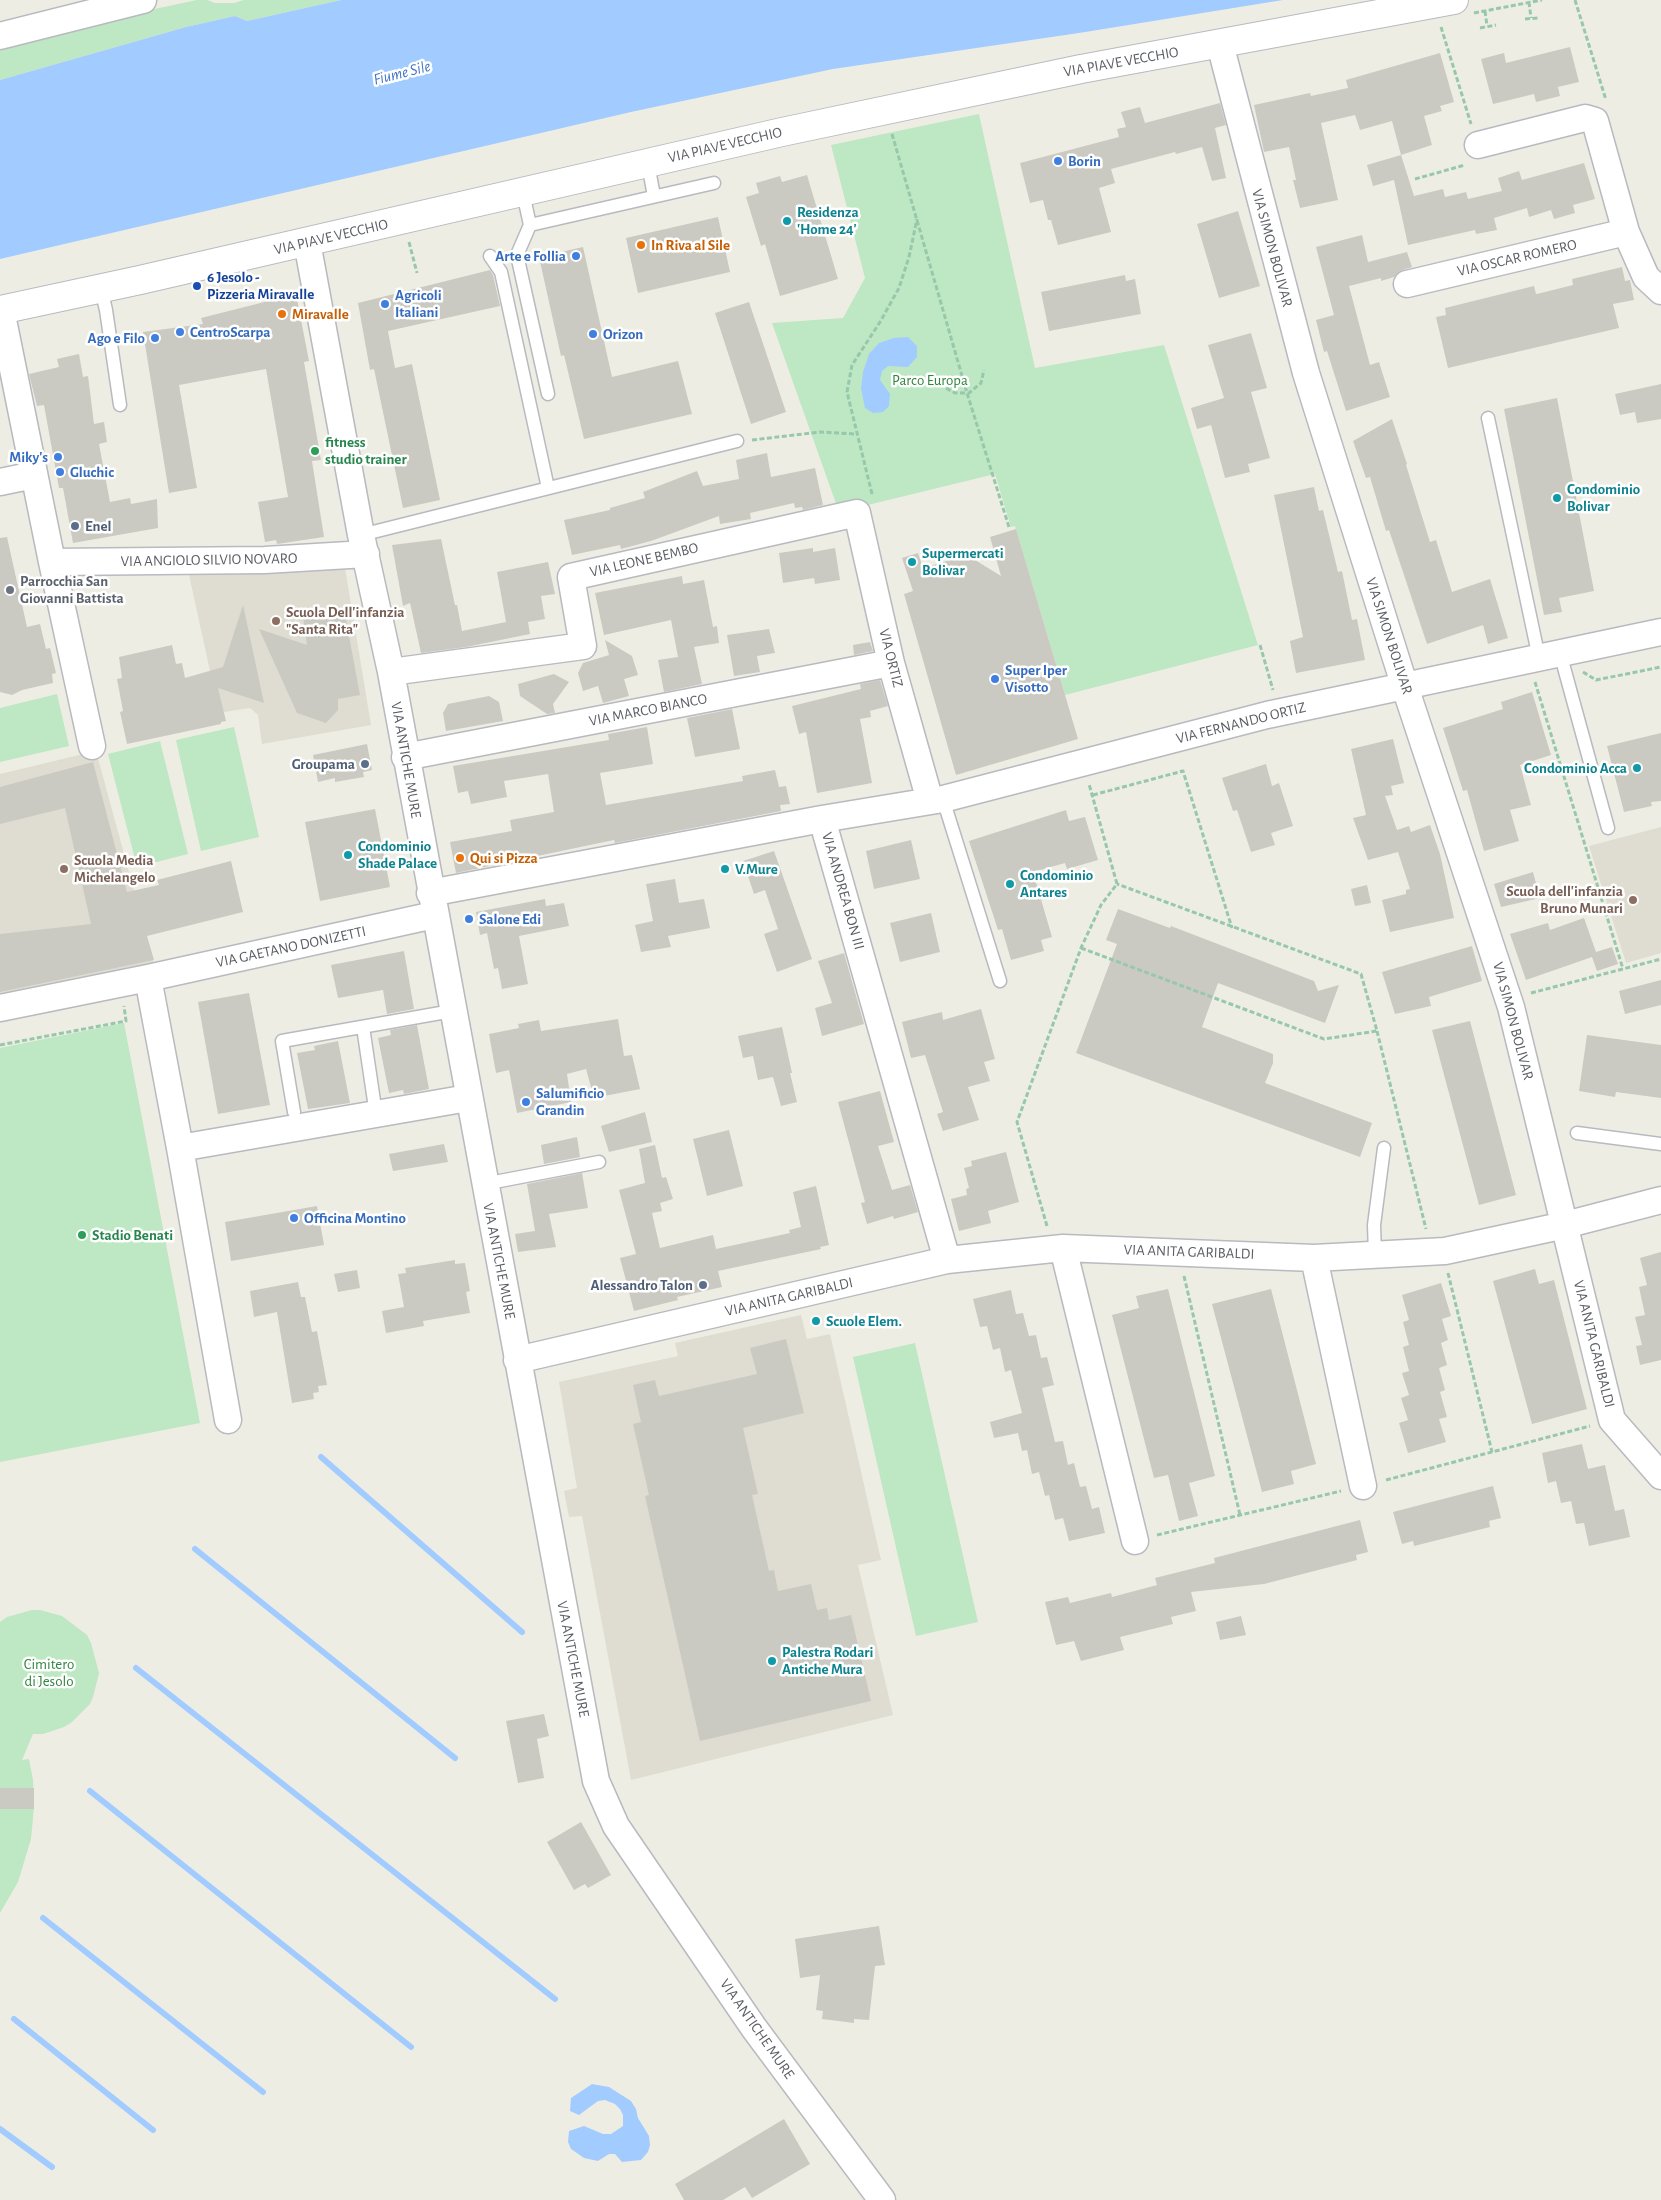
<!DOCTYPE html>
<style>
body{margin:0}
canvas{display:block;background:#eeede3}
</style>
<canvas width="1661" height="2200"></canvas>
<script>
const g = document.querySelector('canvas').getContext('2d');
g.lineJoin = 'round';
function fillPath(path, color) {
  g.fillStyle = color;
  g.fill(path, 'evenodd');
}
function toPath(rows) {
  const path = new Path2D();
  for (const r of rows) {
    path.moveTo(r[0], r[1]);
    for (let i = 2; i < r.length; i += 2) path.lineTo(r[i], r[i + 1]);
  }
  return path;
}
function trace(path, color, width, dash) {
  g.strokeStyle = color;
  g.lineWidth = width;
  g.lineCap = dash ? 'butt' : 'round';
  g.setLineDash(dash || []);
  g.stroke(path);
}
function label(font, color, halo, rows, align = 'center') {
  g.font = font + ' "Alegreya Sans",sans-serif';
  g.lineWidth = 5;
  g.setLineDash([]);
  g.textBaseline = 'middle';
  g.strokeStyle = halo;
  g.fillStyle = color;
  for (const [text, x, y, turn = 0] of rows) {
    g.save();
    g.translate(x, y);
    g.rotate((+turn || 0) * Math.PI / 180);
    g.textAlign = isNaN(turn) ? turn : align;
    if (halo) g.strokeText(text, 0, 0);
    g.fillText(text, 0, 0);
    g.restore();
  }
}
const education = toPath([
 [344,562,371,725,262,744,258,715,250,708,224,712,210,671,188,570],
 [96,751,154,964,0,994,0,774],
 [1661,827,1661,953,1626,963,1589,846],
 [801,1315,807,1339,830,1334,881,1560,858,1565,893,1715,631,1780,582,1516,569,1517,564,1491,577,1488,559,1382,678,1356,675,1343]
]);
const green = toPath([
 [197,0,207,0,215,3,234,3,244,0,341,0,247,21,235,16,186,27,0,80,0,48,98,21],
 [979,114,1035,368,1164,345,1258,645,1065,695,1015,526,1011,527,995,474,839,512,772,323,843,318,865,278,831,145],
 [57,694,69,746,0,762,0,708],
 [234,727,259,837,201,851,176,740],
 [160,741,188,854,137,867,108,754],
 [124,1023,200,1423,0,1462,0,1048],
 [915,1343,978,1622,916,1636,853,1357],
 [32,1610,40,1610,62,1616,87,1635,91,1643,99,1673,93,1697,90,1704,72,1722,64,1727,43,1734,33,1734,22,1760,29,1759,33,1780,34,1807,31,1839,18,1882,0,1913,0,1622,7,1617]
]);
const water = toPath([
 [341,0,1283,0,1079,33,833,69,631,112,0,259,0,80,186,27,235,16,247,21],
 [908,337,917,346,917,357,908,367,888,366,882,371,880,380,890,394,889,406,883,412,873,413,865,408,861,388,863,372,869,354,879,343,894,338],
 [592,2084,609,2087,631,2101,636,2109,638,2118,649,2136,650,2145,648,2152,641,2160,622,2162,615,2154,609,2154,598,2161,584,2158,571,2149,568,2142,569,2131,584,2126,603,2134,611,2134,623,2126,623,2115,620,2109,615,2104,605,2100,598,2101,579,2115,570,2111,571,2098]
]);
const stream = toPath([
 [321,1457,522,1632],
 [195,1549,455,1758],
 [136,1668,555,1999],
 [90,1791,411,2047],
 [43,1918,263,2092],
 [14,2019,153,2130],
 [0,2129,52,2167]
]);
const building = toPath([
 [1570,47,1579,82,1558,87,1560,96,1536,102,1534,94,1493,104,1481,59,1504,53,1506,63],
 [1440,53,1454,102,1440,106,1442,111,1424,116,1432,145,1401,155,1392,121,1360,130,1355,115,1321,123,1338,200,1300,208,1293,180,1296,180,1289,147,1264,152,1254,105,1310,93,1311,96,1348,88,1346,80],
 [1220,103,1226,125,1215,128,1226,178,1212,181,1202,147,1176,154,1175,152,1111,169,1115,183,1099,188,1111,232,1058,245,1051,220,1048,220,1043,200,1030,203,1020,163,1119,137,1117,129,1126,127,1121,112,1140,107,1145,123],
 [1401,155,1414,196,1443,189,1445,197,1466,192,1468,199,1502,191,1498,178,1519,171,1522,180,1584,163,1595,199,1573,205,1575,213,1554,219,1551,210,1529,217,1527,208,1494,218,1497,230,1476,234,1475,230,1408,245,1394,180,1373,186,1367,165],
 [807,175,838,279,780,296,765,244,761,246,746,197,759,193,756,183,780,176,782,182],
 [1238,211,1260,286,1219,298,1197,224],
 [718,217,730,272,638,293,626,238],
 [1362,235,1368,262,1407,252,1412,267,1403,270,1394,277,1381,281,1381,278,1349,286,1370,365,1379,362,1390,397,1346,411,1327,351,1324,352,1316,320,1334,315,1316,247],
 [583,247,612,377,678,361,692,414,584,439,564,355,561,356,539,257],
 [1622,267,1625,281,1630,280,1634,300,1613,304,1619,328,1448,368,1436,317,1446,315,1445,308,1534,286,1536,294,1541,293,1573,285,1572,279],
 [490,270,493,275,500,306,388,331,395,368,412,364,440,500,403,508,374,369,370,370,358,303],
 [1125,275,1126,281,1135,279,1141,314,1049,331,1041,292],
 [296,294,309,361,304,362,321,460,312,461,324,537,277,544,276,540,265,542,258,502,288,497,266,369,179,385,197,488,169,493,143,332,203,324,201,318],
 [749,302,786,412,751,424,715,313],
 [1251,333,1267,388,1251,392,1270,458,1248,464,1250,472,1225,478,1211,425,1197,429,1191,408,1224,398,1208,345],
 [79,354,83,377,88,376,94,424,104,422,107,442,99,444,110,502,130,498,131,504,157,499,158,528,73,543,63,488,59,488,44,405,37,406,29,374,59,367,57,359],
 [1661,384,1661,419,1637,423,1635,412,1620,415,1615,394],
 [1557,398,1594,591,1559,598,1562,612,1544,615,1504,409],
 [1392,419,1407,464,1406,465,1430,542,1436,540,1452,592,1490,579,1508,638,1488,644,1483,625,1427,644,1389,530,1386,531,1370,477,1366,478,1353,441],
 [767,453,771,477,815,468,823,505,803,510,802,507,795,508,794,503,750,513,751,519,720,524,719,516,651,541,621,549,620,545,572,555,564,520,610,510,610,508,645,498,643,492,697,471,703,486,739,479,736,460],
 [1314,487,1319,511,1323,510,1338,572,1342,571,1352,620,1357,619,1365,660,1296,673,1290,641,1303,637,1274,495],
 [1016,529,1078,739,956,775,904,594,913,591,902,558,918,553,923,568,967,555,1001,576,990,537],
 [7,537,27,627,40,624,46,649,50,648,56,673,52,674,53,683,22,690,12,695,0,692,0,538],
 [441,539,455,605,457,605,462,631,506,622,497,572,548,562,555,594,541,596,545,619,528,622,530,634,466,647,421,653,410,603,403,606,392,545],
 [813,548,813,552,835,548,840,580,815,584,814,578,783,583,779,553],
 [682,576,683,584,704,580,713,627,717,626,719,643,694,647,702,684,664,692,658,660,678,657,671,620,604,635,595,593],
 [243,605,264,703,218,688,226,721,221,722,221,724,127,744,120,712,123,711,117,679,122,678,119,657,172,645,176,664,182,663,185,678,223,667],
 [344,609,360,695,338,699,338,710,326,723,297,713,259,629,307,645,303,616],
 [769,629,775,653,757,656,760,672,734,676,727,635],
 [605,640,632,656,638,675,624,679,629,696,603,703,598,686,583,691,578,673,583,663,609,655],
 [870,642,873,651,854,655,853,645],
 [554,674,569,682,553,704,555,713,547,714,520,696,518,684],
 [880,680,888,706,870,711,871,717,860,719,872,783,817,793,806,732,799,734,792,706,861,689,860,684],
 [1532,692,1551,755,1520,765,1531,805,1510,810,1519,841,1484,851,1467,790,1463,791,1443,728,1503,709,1501,702],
 [489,696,499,702,503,721,446,731,443,713,448,704],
 [732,709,740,749,695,757,687,718],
 [647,727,653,764,600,773,606,805,743,781,742,776,775,770,779,787,786,786,790,804,780,805,781,811,615,843,614,840,456,873,450,842,512,831,510,820,554,812,548,774,504,781,507,797,471,804,468,791,458,793,453,766,609,740,608,734],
 [1661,733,1661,801,1651,802,1652,806,1624,812,1607,746],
 [1393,739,1404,783,1391,786,1393,795,1385,796,1397,830,1409,826,1411,832,1430,825,1440,854,1454,918,1390,932,1382,900,1406,894,1406,890,1410,889,1398,852,1368,860,1353,818,1366,815,1351,749],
 [367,744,372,770,363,772,364,777,335,782,335,778,318,782,313,755],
 [93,762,127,892,159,885,157,880,231,861,243,912,147,936,154,960,0,992,0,934,91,924,65,808,0,824,0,787],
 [1266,764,1272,786,1279,783,1293,826,1271,833,1275,845,1251,852,1237,810,1233,811,1222,778],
 [375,809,390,887,320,901,305,822],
 [1066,810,1069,821,1085,817,1098,860,1067,869,1065,863,1033,872,1052,937,1041,940,1044,951,1011,960,1002,929,998,930,969,841],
 [911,840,920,879,874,889,866,851],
 [774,851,812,959,777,972,764,934,778,929,765,890,754,894,743,861],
 [1533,872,1540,898,1501,907,1494,884],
 [675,879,679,903,704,899,710,928,668,936,671,947,641,952,635,925,653,921,646,884],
 [1367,885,1371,903,1355,906,1351,889],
 [545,899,546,906,564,903,569,926,519,936,528,984,502,989,498,968,494,969,487,933,480,935,476,912],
 [1118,909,1170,928,1171,926,1314,981,1318,991,1339,985,1325,1023,1218,983,1202,1027,1273,1054,1273,1063,1265,1083,1372,1123,1360,1157,1076,1053,1117,944,1106,940],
 [931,913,940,952,900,962,890,923],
 [1584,918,1596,952,1612,947,1618,964,1597,971,1592,957,1526,980,1510,934,1548,923,1550,930],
 [1472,946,1482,981,1429,997,1431,1006,1395,1014,1382,972],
 [404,951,414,1009,387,1014,383,990,338,998,331,965],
 [844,953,864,1024,822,1036,815,1008,832,1003,818,961],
 [1661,980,1661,1005,1625,1014,1619,991],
 [249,993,270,1105,218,1114,198,1002],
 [981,1009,995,1059,984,1062,990,1081,968,1087,979,1120,943,1131,937,1114,943,1112,925,1055,911,1058,902,1022,942,1012,943,1020],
 [618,1019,624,1056,632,1055,640,1089,594,1098,586,1069,567,1074,571,1102,517,1113,509,1070,496,1073,489,1034,519,1028,518,1024,539,1020,541,1031],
 [1470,1021,1516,1195,1479,1205,1432,1030],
 [417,1025,429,1089,404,1094,403,1090,389,1093,378,1038,391,1035,390,1030],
 [782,1027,792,1073,790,1073,797,1102,781,1106,773,1077,758,1080,753,1056,743,1058,738,1036],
 [1587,1035,1661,1045,1661,1098,1616,1092,1615,1097,1579,1091],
 [338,1041,350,1103,308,1109,297,1053,315,1050,314,1046],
 [880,1091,894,1142,878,1146,892,1190,910,1185,918,1212,894,1219,893,1216,867,1224,861,1203,865,1202,838,1102],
 [645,1112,652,1142,609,1152,601,1126],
 [729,1130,743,1186,707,1196,693,1139],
 [577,1137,580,1157,544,1164,541,1145],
 [444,1144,448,1162,393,1171,389,1154],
 [655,1145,662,1178,666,1177,673,1199,660,1203,662,1211,652,1213,660,1248,713,1235,716,1249,790,1233,789,1230,801,1227,793,1192,816,1186,829,1245,820,1247,821,1249,718,1271,722,1287,677,1297,678,1300,634,1311,620,1258,636,1254,619,1190,645,1183,639,1149],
 [1006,1152,1019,1202,988,1211,991,1223,959,1231,951,1199,967,1195,966,1189,969,1188,964,1168,972,1166,971,1161],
 [582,1173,588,1208,549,1214,556,1247,518,1252,515,1234,535,1231,527,1184],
 [317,1206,324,1245,231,1261,225,1222],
 [1661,1252,1661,1360,1640,1365,1636,1346,1642,1345,1635,1317,1645,1315,1639,1287,1647,1285,1640,1258],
 [455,1260,455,1264,465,1263,470,1291,466,1292,470,1313,423,1321,424,1326,386,1333,382,1311,404,1307,398,1274,406,1273,405,1268],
 [1535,1269,1539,1284,1554,1280,1587,1409,1532,1424,1493,1281],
 [357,1270,360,1288,338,1292,334,1274],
 [298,1282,301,1297,305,1297,312,1332,317,1331,327,1385,318,1386,319,1392,313,1393,314,1399,292,1403,277,1312,254,1317,250,1291],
 [1441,1283,1451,1316,1442,1319,1448,1340,1441,1343,1447,1365,1439,1368,1445,1390,1440,1392,1447,1417,1439,1419,1446,1442,1408,1453,1399,1423,1408,1420,1401,1398,1409,1395,1402,1373,1409,1371,1403,1347,1409,1345,1403,1322,1409,1320,1402,1295],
 [1168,1289,1215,1476,1189,1483,1198,1516,1179,1521,1168,1475,1154,1478,1112,1315,1139,1308,1136,1296],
 [1271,1289,1316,1464,1291,1471,1294,1484,1262,1492,1212,1304],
 [1011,1290,1016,1314,1023,1313,1029,1336,1036,1335,1041,1358,1047,1357,1054,1385,1042,1388,1055,1442,1063,1441,1068,1465,1074,1463,1080,1487,1086,1486,1092,1509,1099,1507,1105,1533,1069,1541,1063,1518,1055,1520,1049,1495,1045,1496,1039,1472,1032,1474,1027,1450,1022,1451,1018,1433,994,1438,990,1422,1022,1413,1011,1370,1005,1372,1000,1348,993,1350,987,1326,980,1327,973,1299],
 [786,1339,804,1413,743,1428,758,1494,752,1495,769,1571,774,1570,778,1591,811,1584,817,1610,827,1608,829,1620,851,1615,871,1701,700,1741,645,1496,649,1495,633,1424,641,1422,633,1385,655,1380,659,1396,757,1374,750,1348],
 [1582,1444,1588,1469,1605,1465,1615,1511,1624,1509,1630,1537,1589,1546,1584,1523,1576,1524,1571,1501,1561,1503,1556,1481,1548,1483,1542,1453],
 [1493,1486,1501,1518,1489,1521,1490,1527,1414,1546,1413,1541,1402,1544,1393,1512],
 [1360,1520,1368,1552,1356,1555,1357,1560,1264,1584,1191,1592,1196,1611,1171,1617,1173,1624,1120,1637,1124,1650,1081,1661,1074,1641,1056,1645,1045,1602,1068,1597,1070,1603,1111,1593,1112,1597,1157,1585,1155,1578,1215,1563,1214,1558],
 [1241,1616,1246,1635,1220,1640,1216,1622],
 [544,1714,549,1736,537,1739,544,1778,518,1783,506,1721],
 [0,1788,34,1788,34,1809,0,1809],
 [581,1822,611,1875,588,1888,585,1884,574,1890,547,1842],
 [879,1926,885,1965,875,1966,869,2020,854,2019,854,2023,822,2019,823,2011,816,2010,820,1975,800,1978,795,1939],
 [784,2119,810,2164,752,2198,745,2187,723,2200,684,2200,675,2184]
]);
const path = toPath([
 [1575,0,1606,100],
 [1529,2,1531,18],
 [1485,11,1487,26],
 [1474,13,1542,0],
 [1525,19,1538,18],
 [1441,27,1471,124],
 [1480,28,1496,25],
 [892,134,967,393,1009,527],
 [1415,179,1465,165],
 [409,242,417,273],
 [942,382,946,388,955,393,969,393,981,383,984,370],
 [752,440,820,432,856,434],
 [872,494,847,392,852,365,880,322,899,288,909,257,917,219],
 [1260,645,1273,690],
 [1583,672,1596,680,1661,667],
 [1535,682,1623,969],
 [1093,795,1183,771,1232,928],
 [1081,948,1324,1039,1377,1031,1361,974,1117,884],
 [1531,993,1661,959],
 [1377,1031,1426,1229],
 [0,1045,126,1021,124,1006],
 [1047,1226,1017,1122,1081,948,1101,905,1117,884,1089,784],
 [1448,1273,1492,1452],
 [1184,1276,1240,1515],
 [1386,1480,1590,1426],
 [1157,1535,1341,1491]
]);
const service = toPath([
 [648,164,654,196],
 [523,193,530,225,517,255,548,394],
 [530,225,714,183],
 [490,256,501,272,548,488],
 [101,289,106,310,120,405],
 [1488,418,1539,658],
 [361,535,737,441],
 [1560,653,1608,828],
 [943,799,1000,981],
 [363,1027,374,1101],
 [294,1112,282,1041,452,1011],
 [1577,1133,1661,1144],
 [484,1184,599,1162],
 [1375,1254,1374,1225,1384,1148]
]);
const minor = toPath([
 [0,36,143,0],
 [1220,44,1306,373,1405,687,1511,1007,1612,1420,1661,1476],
 [1478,145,1585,118,1595,121,1626,232,1646,277,1661,291],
 [307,242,361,535,391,672,596,1781,616,1826,754,2028,882,2200],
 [1407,284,1626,232],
 [1,310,52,562,92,746],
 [0,482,34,475],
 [52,562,265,560,366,554],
 [391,672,583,646,571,577,857,513,891,663,930,801],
 [405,757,891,663],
 [822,819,947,1260],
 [430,893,822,819,943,799,1267,715,1661,632],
 [148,978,180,1148,228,1420],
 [0,1008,148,978,434,915],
 [180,1148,468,1098],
 [1063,1248,1135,1541],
 [1314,1258,1363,1486],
 [517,1360,947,1260,1063,1248,1314,1258,1445,1251,1565,1225,1661,1200]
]);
const tertiary = toPath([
 [0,310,140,280,782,132,1081,69,1454,0]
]);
const markers = [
 [1058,161,5,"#3f7fe0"],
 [787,221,5,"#0f9aa8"],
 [641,245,5,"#e8710a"],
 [576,256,5,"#3f7fe0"],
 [197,286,5,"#1a4fb4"],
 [385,304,5,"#3f7fe0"],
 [282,314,5,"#e8710a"],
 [180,332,5,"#3f7fe0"],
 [593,334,5,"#3f7fe0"],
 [155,338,5,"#3f7fe0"],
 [315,451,5,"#2e9e5b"],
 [58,457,5,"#3f7fe0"],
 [60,472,5,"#3f7fe0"],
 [1557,498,5,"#0f9aa8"],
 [75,526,5,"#5c6f8a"],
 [912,562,5,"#0f9aa8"],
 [10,590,5,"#6b7280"],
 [276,621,5,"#8d6e63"],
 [995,679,5,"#3f7fe0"],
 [365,764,5,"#5c6f8a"],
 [1637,768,5,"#0f9aa8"],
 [348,855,5,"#0f9aa8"],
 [460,858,5,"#e8710a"],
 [64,869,5,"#8d6e63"],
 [725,869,5,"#0f9aa8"],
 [1010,884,5,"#0f9aa8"],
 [1633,900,5,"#8d6e63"],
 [469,919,5,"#3f7fe0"],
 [526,1102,5,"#3f7fe0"],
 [294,1218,5,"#3f7fe0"],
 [82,1235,5,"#2e9e5b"],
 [703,1285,5,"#5c6f8a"],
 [816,1321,5,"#0f9aa8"],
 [772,1661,5,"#0f9aa8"]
];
const streetNames = [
 ["VIA PIAVE VECCHIO",1121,62,-10],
 ["VIA PIAVE VECCHIO",725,145,-13],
 ["VIA PIAVE VECCHIO",331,237,-13],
 ["VIA SIMON BOLIVAR",1272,248,75],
 ["VIA OSCAR ROMERO",1517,258,-13],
 ["VIA ANGIOLO SILVIO NOVARO",209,560,-1],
 ["VIA LEONE BEMBO",644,560,-13],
 ["VIA SIMON BOLIVAR",1389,636,72],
 ["VIA ORTIZ",891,658,76],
 ["VIA MARCO BIANCO",648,710,-11],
 ["VIA FERNANDO ORTIZ",1241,723,-14],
 ["VIA ANTICHE MURE",406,760,80],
 ["VIA ANDREA BON III",843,891,74],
 ["VIA GAETANO DONIZETTI",291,947,-12],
 ["VIA SIMON BOLIVAR",1513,1021,75],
 ["VIA ANITA GARIBALDI",1189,1252,2],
 ["VIA ANTICHE MURE",499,1261,79],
 ["VIA ANITA GARIBALDI",789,1297,-13],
 ["VIA ANITA GARIBALDI",1594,1344,76],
 ["VIA ANTICHE MURE",573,1659,79],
 ["VIA ANTICHE MURE",757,2029,55]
];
const shopNames = [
 ["Borin",1068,161],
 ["Arte e Follia",566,256,"right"],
 ["Agricoli",395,295],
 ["Italiani",395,312],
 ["CentroScarpa",190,332],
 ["Orizon",603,334],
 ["Ago e Filo",145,338,"right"],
 ["Miky's",48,457,"right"],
 ["Gluchic",70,472],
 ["Super Iper",1005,670],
 ["Visotto",1005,687],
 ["Salone Edi",479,919],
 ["Salumificio",536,1093],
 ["Grandin",536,1110],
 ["Officina Montino",304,1218]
];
const cultureNames = [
 ["Residenza",797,212],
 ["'Home 24'",797,229],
 ["Condominio",1567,489],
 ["Bolivar",1567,506],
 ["Supermercati",922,553],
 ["Bolivar",922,570],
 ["Condominio Acca",1627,768,"right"],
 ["Condominio",358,846],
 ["Shade Palace",358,863],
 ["V.Mure",735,869],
 ["Condominio",1020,875],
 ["Antares",1020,892],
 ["Scuole Elem.",826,1321],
 ["Palestra Rodari",782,1652],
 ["Antiche Mura",782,1669]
];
const foodNames = [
 ["In Riva al Sile",651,245],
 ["Miravalle",292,314],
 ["Qui si Pizza",470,858]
];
const transitNames = [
 ["6 Jesolo -",207,277],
 ["Pizzeria Miravalle",207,294]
];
const parkNames = [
 ["Parco Europa",930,380],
 ["Cimitero",49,1664],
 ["di Jesolo",49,1681]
];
const leisureNames = [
 ["fitness",325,442],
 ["studio trainer",325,459],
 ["Stadio Benati",92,1235]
];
const serviceNames = [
 ["Enel",85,526,"left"],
 ["Groupama",355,764],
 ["Alessandro Talon",693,1285]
];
const worshipNames = [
 ["Parrocchia San",20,581],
 ["Giovanni Battista",20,598]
];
const educationNames = [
 ["Scuola Dell'infanzia",286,612],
 ["\"Santa Rita\"",286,629],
 ["Scuola Media",74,860],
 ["Michelangelo",74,877],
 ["Scuola dell'infanzia",1623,891,"right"],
 ["Bruno Munari",1623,908,"right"]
];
const waterNames = [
 ["Fiume Sile",402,73,-14]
];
fillPath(education, '#dfddd1');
fillPath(green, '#bee7c3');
fillPath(water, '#a2ccff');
trace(stream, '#a2ccff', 6);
fillPath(building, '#cbcac2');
trace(service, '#b8bac0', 15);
trace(minor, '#b8bac0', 29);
trace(tertiary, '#b8bac0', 30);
trace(path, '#97c8ab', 3, [5, 2.5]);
trace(service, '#fff', 12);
trace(minor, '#fff', 26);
trace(tertiary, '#fff', 28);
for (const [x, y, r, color] of markers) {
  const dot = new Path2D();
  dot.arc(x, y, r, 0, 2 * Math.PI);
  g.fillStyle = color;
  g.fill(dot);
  trace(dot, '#fff', 2);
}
label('15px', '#5b5e64', '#fff', streetNames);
label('bold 15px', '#366cbe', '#fff', shopNames, 'left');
label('bold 15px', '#0d838f', '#fff', cultureNames, 'left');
label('bold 15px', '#c56008', '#fff', foodNames, 'left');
label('bold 15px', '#164399', '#fff', transitNames, 'left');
label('15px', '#31853f', '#fff', parkNames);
label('bold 15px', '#27864d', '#fff', leisureNames, 'left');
label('bold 15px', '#4e5e75', '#fff', serviceNames, 'right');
label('bold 15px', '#5b616d', '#fff', worshipNames, 'left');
label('bold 15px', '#785e54', '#fff', educationNames, 'left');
label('italic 16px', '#4073c7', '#fff', waterNames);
</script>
